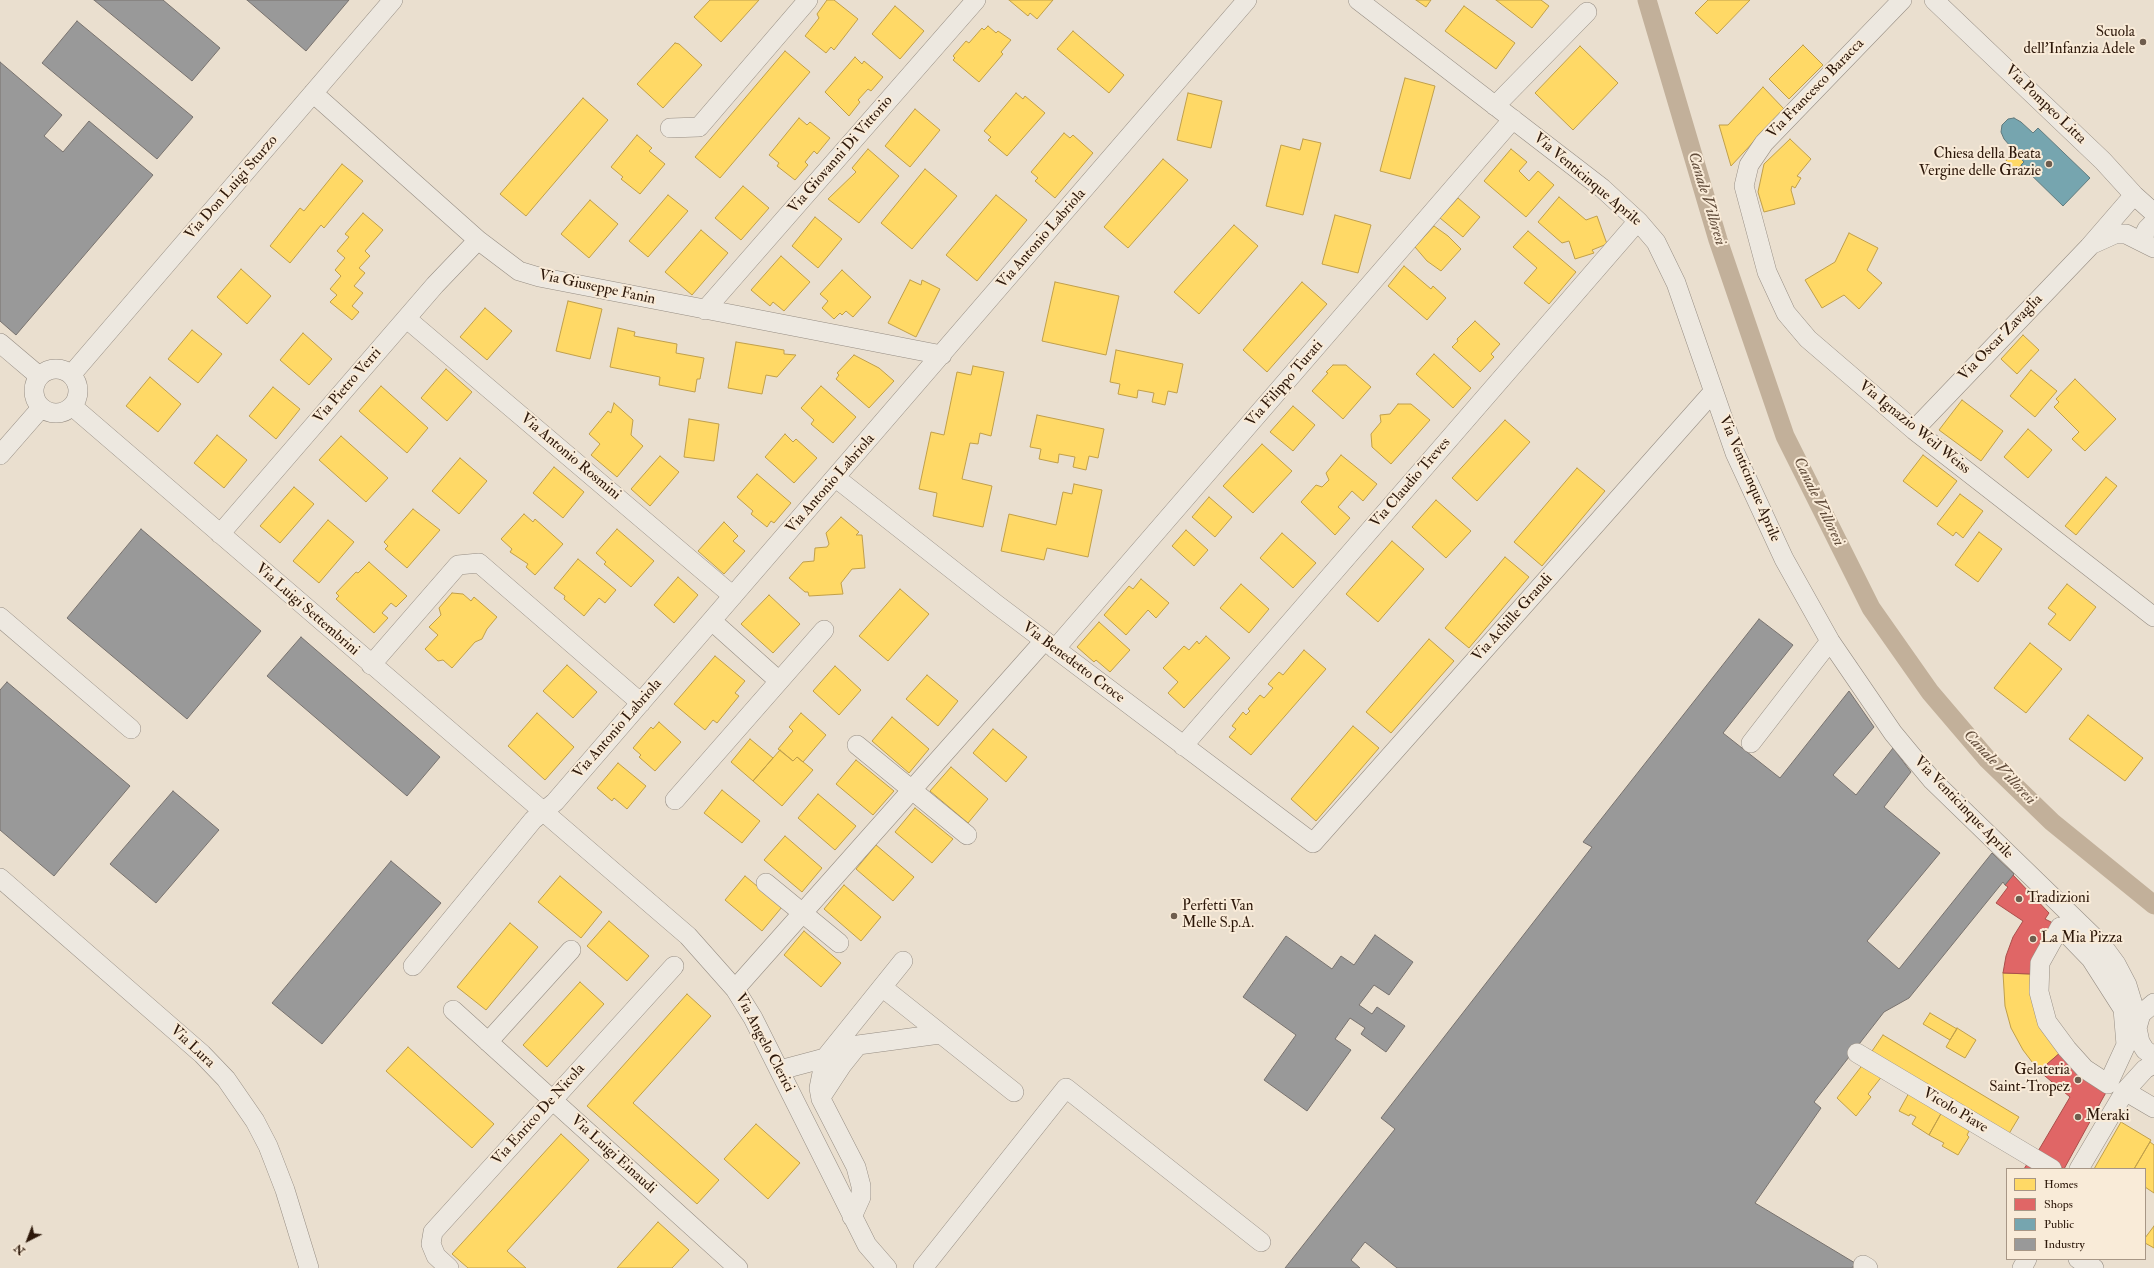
<!DOCTYPE html>
<style>
body{margin:0}
#map{position:relative;width:2154px;height:1268px;overflow:hidden;background:#eadfcf;font-family:"IM FELL Double Pica",serif}
canvas{display:block}
.legend{position:absolute;left:2006px;top:1168px;width:140px;height:92px;box-sizing:border-box;background:#f9ebd8;border:1px solid #a79685;margin:0;padding:5px 7px;list-style:none;font-size:12px;color:#2c1709}
.legend li{display:flex;align-items:center;gap:8px;height:20px}
.legend b{width:20px;border:1px solid #a79685}
.north{position:absolute;left:8px;top:1220px;width:40px;height:40px;-webkit-text-stroke:3px #f9ebd8;paint-order:stroke;rotate:222deg;font-size:11px;font-weight:700;line-height:16px;text-align:center;color:#2c1709}
.north::after{content:'';display:block;margin:auto;width:14px;height:18px;background:#2c1709;clip-path:polygon(50% 0,100% 100%,50% 72%,0 100%)}
</style>
<div id="map">
<canvas width="2154" height="1268"></canvas>
<ul class="legend">
<li><b style="height:11px;background:#ffd966"></b>Homes</li>
<li><b style="height:11px;background:#e06666"></b>Shops</li>
<li><b style="height:11px;background:#76a5af"></b>Public</li>
<li><b style="height:11px;background:#999"></b>Industry</li>
</ul>
<div class="north">N</div>
</div>
<script>
const g = document.querySelector('canvas').getContext('2d');
g.lineJoin = 'round';
function fillPath(path, color) {
  g.fillStyle = color;
  g.fill(path, 'evenodd');
}
function toPath(rows) {
  const path = new Path2D();
  for (const r of rows) {
    if (r.length === 3) {
      path.moveTo(r[0] + r[2], r[1]);
      path.arc(r[0], r[1], r[2], 0, 2 * Math.PI);
      continue;
    }
    path.moveTo(r[0], r[1]);
    for (let i = 2; i < r.length; i += 2) path.lineTo(r[i], r[i + 1]);
  }
  return path;
}
function trace(path, color, width, dash) {
  g.strokeStyle = color;
  g.lineWidth = width;
  g.lineCap = dash ? 'butt' : 'round';
  g.setLineDash(dash || []);
  g.stroke(path);
}
function label(font, color, halo, rows, align = 'center') {
  g.font = font + ' "IM FELL Double Pica",serif';
  g.lineWidth = 4;
  g.setLineDash([]);
  g.textBaseline = 'middle';
  g.strokeStyle = halo;
  g.fillStyle = color;
  for (const [text, x, y, turn = 0] of rows) {
    g.save();
    g.translate(x, y);
    g.rotate((+turn || 0) * Math.PI / 180);
    g.textAlign = isNaN(turn) ? turn : align;
    if (halo) g.strokeText(text, 0, 0);
    g.fillText(text, 0, 0);
    g.restore();
  }
}
const homes = toPath([
 [710,0,759,0,721,42,694,17,710,0],
 [827,0,834,0,858,19,834,50,831,47,826,53,805,36,819,18,817,14,827,0],
 [1009,0,1053,0,1037,19,1030,13,1028,16,1009,0],
 [1416,0,1431,0,1426,7,1416,0],
 [1496,0,1541,0,1549,6,1532,28,1496,0],
 [1708,0,1750,0,1717,34,1695,13,1708,0],
 [895,6,924,31,900,59,872,34,895,6],
 [1464,6,1515,43,1496,69,1445,31,1464,6],
 [988,26,996,33,998,31,1011,40,1001,52,1003,54,979,82,953,60,955,58,953,56,966,41,969,43,982,28,984,30,988,26],
 [1073,31,1124,75,1109,93,1057,49,1073,31],
 [675,43,679,44,702,65,663,108,637,84,675,43],
 [1803,45,1823,65,1789,99,1769,79,1803,45],
 [1580,46,1618,83,1573,130,1535,93,1580,46],
 [785,51,810,72,720,178,695,157,785,51],
 [855,57,862,64,864,61,883,77,871,91,868,89,858,100,860,102,849,116,825,92,855,57],
 [1405,78,1435,86,1410,179,1380,171,1405,78],
 [1763,87,1784,109,1731,166,1719,125,1728,125,1763,87],
 [1016,93,1023,99,1025,96,1045,113,1007,156,988,140,991,137,984,131,1016,93],
 [1188,93,1222,101,1211,148,1177,140,1188,93],
 [583,98,608,120,526,216,500,194,583,98],
 [915,109,940,130,910,167,885,146,915,109],
 [799,118,807,125,810,122,830,138,817,154,814,151,805,162,808,165,795,180,777,166,779,163,769,155,799,118],
 [1064,133,1070,138,1073,135,1093,153,1055,198,1035,181,1038,178,1031,172,1064,133],
 [637,135,652,148,649,151,665,164,640,194,621,179,623,177,611,167,637,135],
 [1303,139,1321,143,1303,215,1266,206,1281,145,1300,150,1303,139],
 [1790,139,1811,159,1797,176,1801,178,1795,188,1792,186,1791,190,1795,204,1764,212,1758,192,1764,164,1790,139],
 [868,149,899,176,859,223,828,199,856,172,852,168,868,149],
 [1511,149,1527,162,1519,171,1529,181,1538,171,1554,185,1526,217,1484,181,1511,149],
 [2014,152,2024,162,2015,171,2005,162,2014,152],
 [1163,159,1188,180,1128,248,1104,227,1163,159],
 [342,164,363,181,324,228,321,225,290,263,270,246,300,208,304,211,342,164],
 [925,169,957,196,912,249,881,223,925,169],
 [743,186,769,208,741,240,715,218,743,186],
 [668,195,688,211,648,257,629,241,668,195],
 [996,195,1027,220,977,281,946,255,996,195],
 [1559,197,1586,220,1597,216,1607,244,1592,250,1594,253,1575,259,1569,241,1562,243,1538,222,1559,197],
 [1458,198,1480,217,1463,237,1440,218,1458,198],
 [590,200,618,224,589,258,561,234,590,200],
 [363,213,383,230,365,251,370,256,359,268,365,273,354,286,363,293,352,306,359,312,352,320,330,302,337,295,330,289,341,276,335,270,345,258,337,251,349,237,345,234,363,213],
 [1335,215,1371,225,1358,273,1322,264,1335,215],
 [815,217,842,239,818,268,792,246,815,217],
 [1234,225,1258,246,1199,314,1174,292,1234,225],
 [1434,226,1448,236,1461,249,1441,271,1427,261,1415,247,1434,226],
 [701,230,728,253,692,295,665,272,701,230],
 [1528,231,1576,272,1549,304,1524,283,1537,268,1513,247,1528,231],
 [1849,233,1878,248,1867,270,1882,283,1859,309,1844,295,1822,308,1805,280,1835,262,1849,233],
 [781,256,810,282,784,311,773,302,770,306,751,290,781,256],
 [1404,266,1431,289,1433,286,1446,298,1427,320,1388,286,1404,266],
 [241,269,271,296,247,324,217,297,241,269],
 [842,270,871,297,853,317,846,311,842,315,840,313,834,319,822,308,828,301,820,294,842,270],
 [910,280,921,285,922,280,940,289,916,337,888,323,910,280],
 [1055,282,1119,296,1106,355,1042,341,1055,282],
 [1302,282,1327,304,1267,372,1243,350,1302,282],
 [568,301,602,309,590,359,556,351,568,301],
 [485,308,512,331,487,360,460,337,485,308],
 [1475,321,1500,344,1491,354,1494,357,1480,372,1452,347,1458,341,1457,339,1475,321],
 [618,328,635,332,634,336,677,344,676,353,704,358,700,379,697,379,695,392,659,385,660,377,610,367,618,328],
 [192,330,222,354,198,383,168,359,192,330],
 [303,333,332,359,309,385,280,360,303,333],
 [2023,335,2039,350,2017,374,2001,359,2023,335],
 [736,342,784,350,784,354,796,355,777,377,766,375,762,394,728,388,736,342],
 [1116,350,1183,364,1177,393,1168,391,1165,405,1152,402,1154,393,1138,390,1137,398,1118,394,1120,384,1110,382,1116,350],
 [1434,354,1471,388,1453,408,1416,374,1434,354],
 [854,355,879,368,894,381,869,408,836,379,839,375,837,373,854,355],
 [1333,365,1346,365,1371,387,1343,419,1312,391,1328,373,1326,372,1333,365],
 [973,366,1004,372,991,436,980,433,978,444,970,443,962,479,992,486,983,527,933,516,937,493,919,489,931,432,944,435,957,372,971,375,973,366],
 [446,369,472,392,447,421,421,398,446,369],
 [2031,370,2057,391,2035,417,2010,396,2031,370],
 [150,377,181,404,158,432,126,406,150,377],
 [2075,379,2116,419,2085,451,2072,439,2079,432,2054,407,2059,402,2056,399,2075,379],
 [381,386,428,428,407,453,359,411,381,386],
 [821,386,856,417,833,443,811,424,814,420,801,408,821,386],
 [273,387,300,409,276,439,249,416,273,387],
 [1962,400,2003,431,1981,461,1939,430,1962,400],
 [614,403,633,420,631,435,643,446,617,477,591,455,600,444,589,434,608,411,611,413,614,403],
 [1398,404,1411,404,1430,420,1391,464,1372,447,1371,434,1381,422,1380,415,1390,414,1398,404],
 [1293,406,1315,425,1293,451,1270,432,1293,406],
 [1037,415,1104,429,1098,458,1089,456,1086,470,1073,467,1075,457,1059,454,1058,463,1039,459,1041,449,1030,447,1037,415],
 [689,419,719,424,714,461,684,457,689,419],
 [1505,420,1530,442,1477,501,1452,478,1505,420],
 [2028,429,2052,450,2028,478,2004,457,2028,429],
 [785,434,793,442,796,439,817,458,794,483,765,457,785,434],
 [217,435,247,460,224,488,194,463,217,435],
 [341,436,388,478,366,502,319,460,341,436],
 [1262,444,1292,471,1253,513,1223,486,1262,444],
 [1341,455,1377,484,1363,501,1352,491,1338,507,1350,518,1335,535,1301,502,1316,485,1322,487,1329,480,1326,473,1341,455],
 [1923,455,1957,481,1937,507,1903,481,1923,455],
 [660,456,679,472,650,506,631,489,660,456],
 [460,458,487,481,459,514,432,491,460,458],
 [554,467,584,492,563,518,533,493,554,467],
 [1577,468,1605,491,1542,566,1514,542,1577,468],
 [757,474,791,503,774,523,771,521,767,527,751,514,753,511,737,497,757,474],
 [2106,477,2117,486,2076,535,2065,526,2106,477],
 [1074,484,1102,490,1088,557,1047,548,1044,560,1001,551,1009,514,1056,525,1063,492,1072,494,1074,484],
 [294,487,314,504,280,543,260,526,294,487],
 [1960,494,1983,511,1963,538,1956,532,1953,536,1937,524,1960,494],
 [1209,497,1232,517,1215,537,1192,517,1209,497],
 [1436,500,1471,531,1446,558,1412,527,1436,500],
 [413,509,440,530,407,568,385,549,388,546,384,542,413,509],
 [524,514,533,522,535,519,563,544,535,575,526,567,528,564,510,552,512,549,501,539,524,514],
 [841,517,859,532,856,535,862,535,865,568,852,569,841,583,843,594,809,596,808,592,805,592,789,578,803,562,814,561,815,548,827,547,829,544,826,533,841,517],
 [328,520,354,542,319,583,293,561,328,520],
 [724,522,738,536,733,541,745,551,724,574,698,551,724,522],
 [617,529,654,561,631,587,604,564,606,562,596,553,617,529],
 [1186,530,1208,550,1194,566,1172,546,1186,530],
 [1979,532,2002,549,1978,582,1955,565,1979,532],
 [1282,533,1316,563,1293,588,1260,558,1282,533],
 [1392,541,1424,569,1378,622,1346,594,1392,541],
 [1505,557,1529,577,1469,648,1445,628,1505,557],
 [578,559,616,590,605,603,599,598,584,616,564,599,565,596,554,588,578,559],
 [369,562,407,596,396,607,391,603,382,613,388,618,374,633,336,599,339,596,336,593,356,572,358,573,369,562],
 [678,577,698,595,674,623,654,605,678,577],
 [1141,579,1169,603,1156,618,1148,610,1126,635,1104,615,1129,586,1133,589,1141,579],
 [1241,584,1269,609,1249,633,1220,608,1241,584],
 [2067,584,2096,607,2070,641,2048,624,2056,614,2048,608,2067,584],
 [900,589,929,614,888,661,859,636,900,589],
 [452,593,463,594,471,601,474,597,497,617,487,629,482,639,475,642,452,668,443,660,438,661,425,649,438,635,429,627,441,615,439,608,452,593],
 [769,595,800,624,773,653,741,624,769,595],
 [1099,622,1130,650,1110,672,1096,660,1094,662,1077,647,1099,622],
 [1206,636,1230,658,1184,708,1168,693,1178,682,1163,668,1184,646,1189,650,1197,641,1199,644,1206,636],
 [1429,639,1454,661,1391,733,1366,712,1429,639],
 [2030,643,2062,669,2026,713,1994,688,2030,643],
 [1304,650,1326,669,1251,755,1229,737,1236,729,1232,726,1243,712,1246,715,1250,711,1248,709,1260,695,1264,698,1273,688,1268,684,1279,672,1283,675,1304,650],
 [715,656,745,681,735,693,739,696,717,723,713,720,705,730,674,704,715,656],
 [567,665,597,692,573,718,543,691,567,665],
 [835,666,861,690,839,715,813,691,835,666],
 [927,675,958,701,938,726,906,699,927,675],
 [537,713,574,747,545,780,508,746,537,713],
 [801,713,826,735,803,762,797,757,793,761,778,749,793,731,789,727,801,713],
 [2088,715,2143,758,2125,781,2069,739,2088,715],
 [892,717,929,749,909,773,872,741,892,717],
 [659,722,681,742,655,771,639,757,641,755,633,748,651,727,653,729,659,722],
 [1353,726,1379,748,1316,821,1291,799,1353,726],
 [993,729,1027,757,1006,782,973,753,993,729],
 [750,739,773,758,753,781,731,762,750,739],
 [780,750,793,761,797,757,813,770,782,806,753,781,780,750],
 [856,760,894,791,873,815,836,784,856,760],
 [618,763,646,786,627,809,614,798,612,801,597,788,618,763],
 [951,767,988,799,968,823,930,791,951,767],
 [722,790,760,821,742,843,704,813,722,790],
 [818,794,856,826,835,850,798,818,818,794],
 [915,808,953,839,932,863,895,832,915,808],
 [785,836,822,868,802,892,764,860,785,836],
 [876,845,914,877,893,901,856,869,876,845],
 [560,876,602,912,581,938,538,902,560,876],
 [745,876,782,907,762,931,725,900,745,876],
 [844,885,881,917,861,941,824,909,844,885],
 [609,921,649,956,627,981,587,946,609,921],
 [510,923,538,947,486,1010,457,987,510,923],
 [804,931,841,963,821,987,784,955,804,931],
 [2003,973,2031,974,2061,1052,2039,1071,2023,1050,2011,1028,2005,1006,2003,973],
 [580,982,604,1004,547,1067,523,1045,580,982],
 [687,994,711,1016,633,1103,719,1180,697,1204,587,1106,687,994],
 [1930,1013,1957,1029,1950,1040,1923,1024,1930,1013],
 [1957,1028,1976,1040,1965,1058,1946,1047,1957,1028],
 [1883,1035,2019,1117,2007,1137,1870,1054,1883,1035],
 [408,1047,494,1124,472,1148,386,1071,408,1047],
 [1864,1063,1883,1075,1868,1094,1871,1097,1856,1116,1837,1098,1864,1063],
 [1910,1091,1943,1110,1929,1135,1912,1124,1916,1117,1910,1114,1909,1116,1899,1111,1910,1091],
 [1943,1110,1971,1127,1967,1135,1969,1137,1958,1155,1942,1146,1944,1143,1929,1135,1943,1110],
 [2121,1122,2151,1140,2134,1169,2094,1169,2121,1122],
 [756,1124,800,1163,768,1199,724,1159,756,1124],
 [561,1134,589,1160,507,1251,526,1268,468,1268,452,1254,561,1134],
 [2150,1142,2154,1145,2154,1193,2145,1187,2145,1169,2134,1169,2150,1142],
 [658,1222,689,1250,672,1268,617,1268,658,1222],
 [2154,1226,2154,1248,2145,1243,2145,1238,2154,1226]
]);
const shops = toPath([
 [2013,875,2049,913,2045,919,2055,924,2031,974,2003,973,2006,956,2013,937,2023,921,1996,903,2008,887,2005,885,2013,875],
 [2061,1052,2109,1087,2064,1169,2037,1153,2070,1097,2039,1071,2061,1052],
 [2029,1161,2042,1169,2024,1169,2029,1161]
]);
const public = toPath([
 [2014,118,2021,122,2033,133,2038,128,2090,178,2063,206,2021,165,2024,162,2004,139,2001,132,2002,125,2008,119,2014,118]
]);
const industry = toPath([
 [94,0,163,0,220,48,192,81,94,0],
 [247,0,349,0,306,51,247,0],
 [77,21,193,117,157,159,42,63,77,21],
 [0,62,62,115,44,136,63,152,89,121,153,175,16,335,0,321,0,62],
 [141,529,261,631,187,719,67,618,141,529],
 [1759,619,1793,645,1723,733,1780,778,1849,691,1874,727,1833,775,1856,795,1893,748,1911,772,1884,807,1940,853,1867,941,1899,969,1992,853,2014,874,2005,885,2003,882,1909,998,1884,1012,1814,1102,1821,1108,1755,1203,1855,1263,1852,1268,1397,1268,1365,1242,1351,1260,1360,1268,1285,1268,1395,1129,1381,1118,1592,847,1583,842,1759,619],
 [301,637,440,757,407,796,267,676,301,637],
 [7,682,130,786,54,876,0,830,0,690,7,682],
 [173,791,219,830,156,903,110,864,173,791],
 [391,861,441,903,322,1044,272,1003,391,861],
 [1375,935,1413,962,1389,995,1374,985,1359,1005,1372,1014,1377,1007,1405,1026,1386,1052,1361,1034,1365,1028,1350,1018,1335,1039,1351,1050,1307,1111,1264,1080,1296,1035,1243,997,1286,936,1332,969,1341,956,1354,965,1375,935]
]);
const canal = toPath([
 [1647,0,1718,240,1785,436,1871,608,1930,692,1988,760,2052,822,2154,905]
]);
const minor = toPath([
 [1358,0,1602,188,1638,221,1656,242,1676,283,1735,453,1784,559,1830,641,1893,733,1932,780,2102,945,2116,964,2127,985,2138,1021],
 [1902,0,1764,143,1749,165,1744,186,1767,272,1786,313,1808,339,1914,430,2154,617],
 [1934,0,2103,161,2134,195,2154,213],
 [313,93,478,240,519,271,539,277,942,355],
 [1495,106,1587,12],
 [670,128,699,127,808,0],
 [2141,241,2147,229,2154,222],
 [2095,243,2115,234,2126,234,2154,248],
 [705,310,976,0],
 [407,319,733,596],
 [0,343,39,376],
 [56,391,22],
 [71,375,393,0],
 [72,406,688,936,735,989,753,1018,867,1245,887,1268],
 [1914,430,2089,247,2134,195],
 [0,455,41,408],
 [836,478,996,604,1313,843,1713,392],
 [220,534,435,285,478,240],
 [0,617,131,729],
 [712,621,779,681],
 [1055,649,1513,119],
 [371,665,458,565,479,563,641,703],
 [1751,743,1830,641],
 [857,745,967,835],
 [1183,746,1638,221],
 [675,800,824,630],
 [0,878,202,1054,226,1079,255,1121,268,1146,285,1190,309,1268],
 [766,883,839,943],
 [2060,927,2091,959,2123,1009,2126,1045,2108,1084,2085,1069,2067,1049,2047,1022,2039,992,2040,963,2060,927],
 [413,966,533,820,555,802,1247,0],
 [882,987,1014,1092],
 [735,989,1044,641],
 [2154,1003,2141,1014,2137,1028,2140,1042,2145,1050,2154,1056],
 [453,1010,738,1268],
 [488,1042,571,950],
 [1857,1053,2052,1169],
 [825,1058,903,961],
 [780,1070,825,1058,819,1088,821,1099,856,1167,861,1186,861,1197,852,1217],
 [2125,1091,2154,1108],
 [821,1097,842,1065,858,1045,940,1034],
 [2079,1169,2125,1091,2145,1069,2154,1064],
 [2078,1259,2094,1268],
 [1863,1265,1868,1268],
 [449,1268,436,1256,431,1244,433,1232,674,966],
 [923,1268,1066,1088,1261,1242],
 [2022,1268,2027,1259]
]);
const markers = [
 [2143,42,4,"#6e5d4e"],
 [2049,164,4,"#6e5d4e"],
 [2019,899,4,"#6e5d4e"],
 [1174,916,4,"#6e5d4e"],
 [2033,939,4,"#6e5d4e"],
 [2078,1080,4,"#6e5d4e"],
 [2078,1117,4,"#6e5d4e"]
];
const poiNames = [
 ["Scuola",2135,33,"right"],
 ["dell'Infanzia Adele",2135,50,"right"],
 ["Chiesa della Beata",2041,155,"right"],
 ["Vergine delle Grazie",2041,172,"right"],
 ["Tradizioni",2027,899],
 ["Perfetti Van",1182,907],
 ["Melle S.p.A.",1182,924],
 ["La Mia Pizza",2041,939],
 ["Gelateria",2070,1071,"right"],
 ["Saint-Tropez",2070,1088,"right"],
 ["Meraki",2086,1117]
];
const streetNames = [
 ["Via Francesco Baracca",1816,89,-46],
 ["Via Pompeo Litta",2045,105,44],
 ["Via Giovanni Di Vittorio",841,155,-49],
 ["Via Venticinque Aprile",1587,180,40],
 ["Via Don Luigi Sturzo",232,188,-49],
 ["Via Antonio Labriola",1042,239,-49],
 ["Via Giuseppe Fanin",597,288,12],
 ["Via Oscar Zavaglia",2001,338,-46],
 ["Via Filippo Turati",1285,384,-49],
 ["Via Pietro Verri",348,386,-49],
 ["Via Ignazio Weil Weiss",1914,428,39],
 ["Via Antonio Rosmini",570,457,40],
 ["Via Venticinque Aprile",1749,479,67],
 ["Via Claudio Treves",1411,483,-49],
 ["Via Antonio Labriola",831,484,-49],
 ["Via Luigi Settembrini",307,610,41],
 ["Via Achille Grandi",1513,618,-48],
 ["Via Benedetto Croce",1073,663,37],
 ["Via Antonio Labriola",618,729,-49],
 ["Via Venticinque Aprile",1963,808,46],
 ["Via Angelo Clerici",764,1043,62],
 ["Via Lura",192,1047,43],
 ["Vicolo Piave",1955,1111,31],
 ["Via Enrico De Nicola",539,1115,-48],
 ["Via Luigi Einaudi",613,1155,42]
];
const waterNames = [
 ["Canale Villoresi",1706,199,73],
 ["Canale Villoresi",1818,502,64],
 ["Canale Villoresi",1999,768,46]
];
fillPath(homes, '#ffd966');
trace(homes, '#c09f4a', 1);
fillPath(shops, '#e06666');
trace(shops, '#aa4e4a', 1);
fillPath(public, '#76a5af');
trace(public, '#607a7d', 1);
fillPath(industry, '#999');
trace(industry, '#78726e', 1);
trace(canal, '#c2b09a', 19);
trace(minor, '#968d83', 20);
trace(minor, '#ede8e0', 19);
for (const [x, y, r, color] of markers) {
  const dot = new Path2D();
  dot.arc(x, y, r, 0, 2 * Math.PI);
  g.fillStyle = color;
  g.fill(dot);
  trace(dot, '#f9ebd8', 1.5);
}
label('15px', '#2c1709', '#f9ebd8', poiNames, 'left');
label('15px', '#2c1709', '#f9ebd8', streetNames);
label('italic 16px', '#614c3a', '#f9ebd8', waterNames);
</script>
